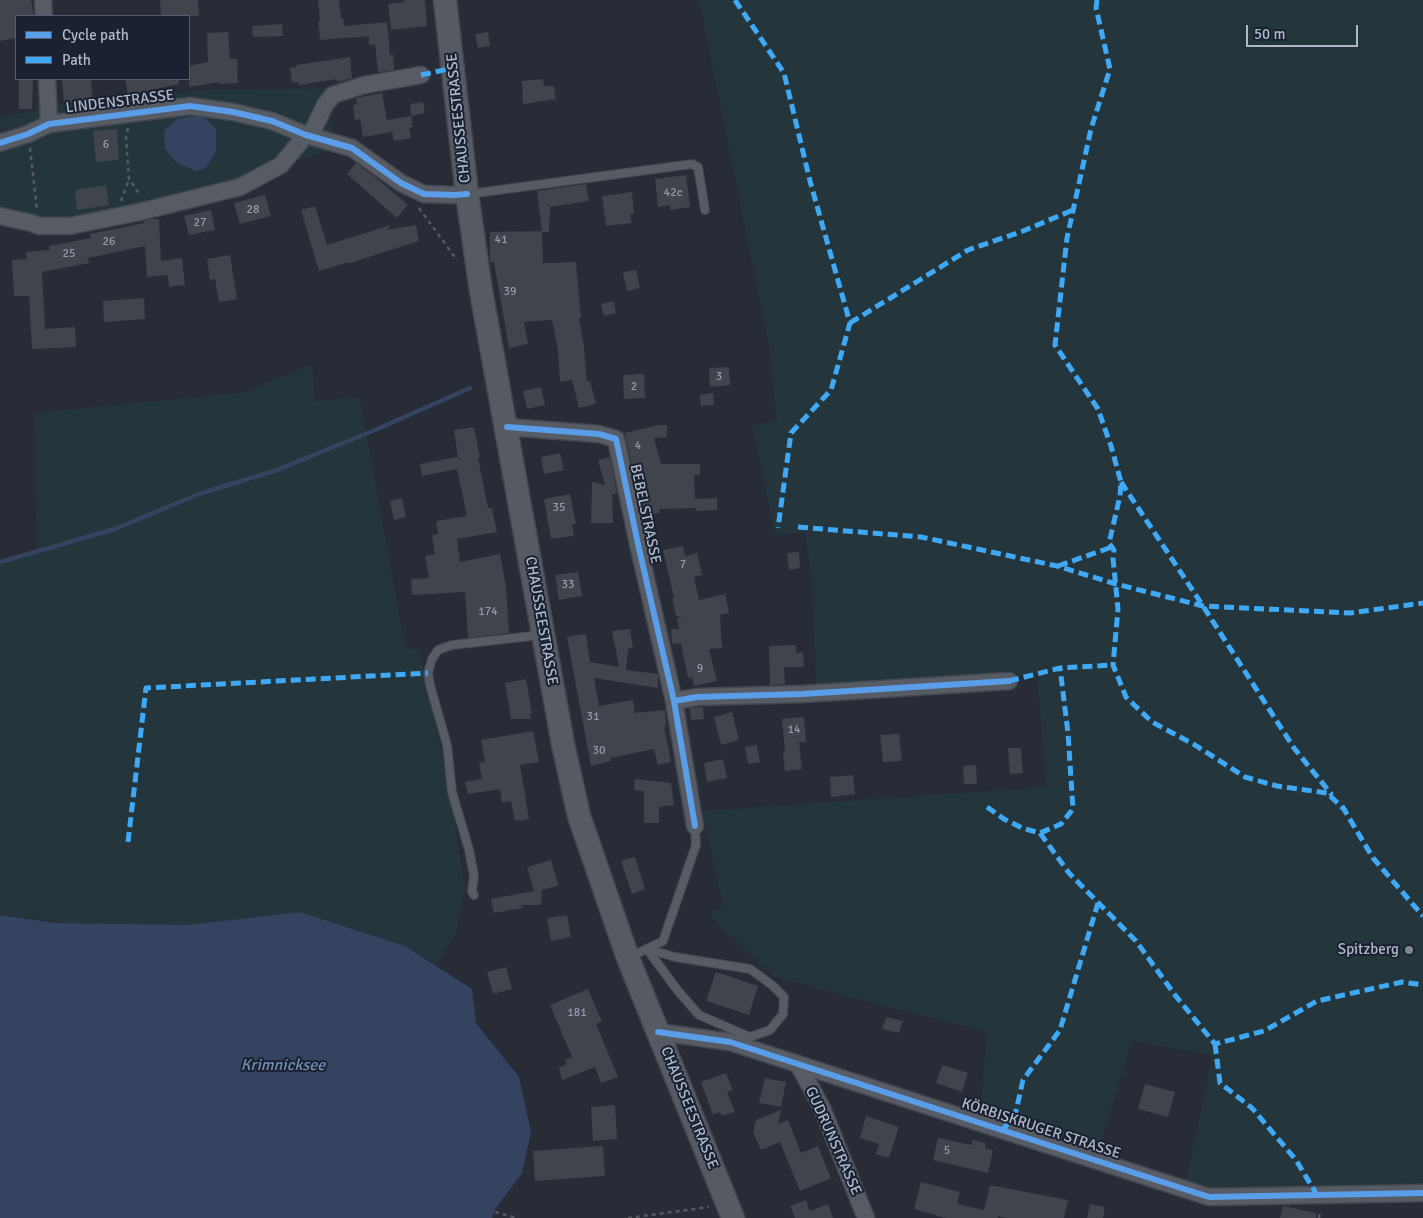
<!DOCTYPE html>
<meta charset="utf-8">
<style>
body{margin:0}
#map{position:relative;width:1423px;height:1218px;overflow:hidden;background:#272c36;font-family:Signika,sans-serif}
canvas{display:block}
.legend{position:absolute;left:15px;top:15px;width:175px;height:65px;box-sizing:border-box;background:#1a2231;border:1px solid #565e6d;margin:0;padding:6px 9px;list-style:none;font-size:15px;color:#b0b8c8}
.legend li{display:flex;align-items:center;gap:10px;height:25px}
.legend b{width:25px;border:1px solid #565e6d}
.scale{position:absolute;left:1246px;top:25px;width:112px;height:22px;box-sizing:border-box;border:2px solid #b0b8c8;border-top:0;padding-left:6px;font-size:15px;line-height:18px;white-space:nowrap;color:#b0b8c8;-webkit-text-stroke:4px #1a2231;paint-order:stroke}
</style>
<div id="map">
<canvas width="1423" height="1218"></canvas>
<ul class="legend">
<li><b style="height:6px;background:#5a9eea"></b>Cycle path</li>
<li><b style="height:6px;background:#3fa9f5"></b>Path</li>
</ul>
<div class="scale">50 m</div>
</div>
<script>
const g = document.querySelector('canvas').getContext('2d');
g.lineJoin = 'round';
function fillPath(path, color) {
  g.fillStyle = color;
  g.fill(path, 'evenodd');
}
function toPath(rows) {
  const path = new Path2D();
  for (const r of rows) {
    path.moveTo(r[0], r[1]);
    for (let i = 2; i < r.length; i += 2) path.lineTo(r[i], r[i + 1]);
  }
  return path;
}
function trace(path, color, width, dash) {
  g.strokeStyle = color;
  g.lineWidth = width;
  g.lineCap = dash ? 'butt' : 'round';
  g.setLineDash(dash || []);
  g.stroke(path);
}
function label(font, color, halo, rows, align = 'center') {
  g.font = font + ' Signika,sans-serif';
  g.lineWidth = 4;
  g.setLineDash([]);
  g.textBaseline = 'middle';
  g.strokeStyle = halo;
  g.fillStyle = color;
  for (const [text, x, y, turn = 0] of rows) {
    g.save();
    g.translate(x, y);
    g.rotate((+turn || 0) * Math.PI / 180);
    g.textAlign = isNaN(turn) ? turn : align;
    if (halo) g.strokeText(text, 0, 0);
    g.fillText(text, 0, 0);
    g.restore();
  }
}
const green = toPath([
 [699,0,1423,0,1423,1187,1209,1191,1185,1184,1213,1055,1132,1041,1097,1155,980,1117,987,1032,774,977,709,915,723,905,702,811,1046,787,1037,674,816,685,812,579,805,533,775,534,752,425,777,421,769,347],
 [326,88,336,148,245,177,231,184,49,224,0,211,0,118,58,105,206,90],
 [312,364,315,401,360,397,405,648,419,649,450,792,465,889,456,932,436,965,405,946,300,912,188,925,68,923,0,914,0,561,37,549,34,413,241,393]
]);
const water = toPath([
 [202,115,216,129,216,151,206,168,196,171,176,162,165,149,164,131,177,119],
 [300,912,405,946,472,989,476,1023,519,1077,531,1132,522,1173,494,1211,492,1218,0,1218,0,915,57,923,188,925]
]);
const stream = toPath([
 [0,562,115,529,199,494,277,470,375,430,470,388]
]);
const building = toPath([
 [0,0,31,0,34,16,16,16,16,38,0,41],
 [160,0,198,0,199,16,161,16],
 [318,0,339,0,341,18,343,18,344,26,387,22,390,55,393,54,394,70,378,72,375,44,369,45,369,36,320,40,318,21,320,21],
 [404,0,425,0,427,26,391,30,388,4,404,2],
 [282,24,283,36,253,37,252,26],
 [228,32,230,59,237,59,238,83,219,84,219,82,189,87,189,66,208,62,207,33],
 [488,32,490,46,478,48,475,34],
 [350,57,352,78,338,82,337,79,299,85,298,82,292,83,290,68,296,67,296,65],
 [19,79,33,79,32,109,19,109],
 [62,79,91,79,93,101,64,103],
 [125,79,179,79,179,84,128,95],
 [543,79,544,86,554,86,556,99,523,104,522,81],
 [382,93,387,120,411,116,413,127,409,128,411,138,394,141,392,132,363,137,360,119,355,120,353,105,357,104,356,98],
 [423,102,425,113,411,116,410,104],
 [117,129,119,160,96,162,93,131],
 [356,163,375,177,408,205,397,218,347,174],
 [686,175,690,207,670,210,670,205,658,207,655,179],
 [586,184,589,201,550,207,549,232,542,232,537,191],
 [106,185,109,205,77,210,75,190],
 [632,192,634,214,630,214,632,223,606,226,602,196],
 [265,195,271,216,240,224,234,203],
 [315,206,327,245,391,225,387,230,416,225,419,241,350,263,349,262,319,271,301,210],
 [211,210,215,230,189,235,184,216],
 [153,219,159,219,161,261,182,258,185,285,169,287,168,275,147,277,145,246,88,258,89,263,42,272,45,329,75,327,76,347,32,349,29,296,14,296,12,260,27,259,26,252,50,250,49,246,91,238,90,234,144,223,143,221],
 [542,231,543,263,576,262,581,318,579,318,584,347,587,382,590,381,596,404,579,408,572,380,560,382,558,350,552,320,524,322,528,344,509,348,494,262,490,262,490,232],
 [230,255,237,299,219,302,215,279,210,280,207,259],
 [636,270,640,288,627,291,623,272],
 [144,298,145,319,104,322,103,301],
 [614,301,616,313,604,316,601,304],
 [729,367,730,385,710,387,709,368],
 [644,374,645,398,624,399,623,375],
 [541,387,545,405,527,409,523,391],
 [713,393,714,405,701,406,700,395],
 [659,425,667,425,667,437,654,438,661,464,700,464,700,475,694,475,695,499,717,498,717,510,696,511,696,508,659,509,660,513,642,516,625,433],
 [474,427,480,458,478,458,488,508,492,508,497,532,457,539,460,562,500,554,506,586,509,633,468,638,465,592,412,595,411,579,429,578,425,556,435,554,432,535,438,534,436,521,467,516,457,469,422,476,420,464,458,457,454,430],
 [560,453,564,470,544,474,541,457],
 [610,457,617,494,612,494,613,523,591,523,592,482,605,485,598,460],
 [570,494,576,524,572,524,574,536,551,539,544,499],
 [402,498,406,517,394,520,390,501],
 [683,546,685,556,697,553,702,575,694,577,699,600,725,594,729,613,720,615,722,648,709,649,717,681,694,686,692,677,688,678,681,643,672,644,671,629,679,629,677,618,683,617,676,616,672,598,674,598,663,550],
 [799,552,800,568,789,570,787,553],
 [578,572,582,596,559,600,555,575],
 [630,629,633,648,628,649,626,670,658,674,658,688,594,678,599,706,633,700,635,713,665,710,666,727,664,727,671,762,658,765,654,749,610,758,611,761,591,766,567,637,586,634,590,662,619,667,612,631],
 [796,645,796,653,803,652,804,667,784,667,785,684,770,685,769,646],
 [526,679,532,714,530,715,531,719,511,719,505,683],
 [703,707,704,719,691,720,690,708],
 [732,712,739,740,721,745,714,717],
 [804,717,806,742,799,742,802,769,785,771,783,753,785,752,782,719],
 [533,731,539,762,520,765,529,819,515,821,511,801,502,803,500,789,468,794,465,782,482,779,479,763,485,762,481,740],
 [899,734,902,761,883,762,880,735],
 [757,745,760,762,748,764,745,747],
 [1008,748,1021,748,1023,773,1010,774],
 [723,759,727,778,707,782,704,763],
 [976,765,977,784,964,784,963,766],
 [853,775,855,794,831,797,830,777],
 [635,779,671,783,674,805,659,807,659,823,644,823,644,791,634,790],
 [635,857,645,889,632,894,621,861],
 [551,860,558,884,557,886,542,890,541,905,521,905,522,908,494,913,491,899,534,891,527,867],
 [567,915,571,937,551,941,547,918],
 [506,967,512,989,493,994,487,972],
 [716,972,758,986,749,1015,706,1001],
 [588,989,602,1022,596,1024,618,1077,601,1083,595,1067,562,1080,559,1068,567,1064,565,1060,572,1057,550,1005],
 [886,1017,903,1021,899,1033,882,1029],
 [942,1065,968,1073,962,1092,936,1083],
 [726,1073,733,1090,727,1092,735,1112,722,1116,720,1112,713,1115,701,1082],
 [765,1078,786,1082,781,1107,759,1103],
 [1145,1084,1175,1092,1168,1117,1138,1109],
 [615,1105,617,1139,593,1141,591,1107],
 [781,1110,778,1124,788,1120,801,1153,818,1146,831,1178,800,1191,780,1142,761,1150,753,1132,756,1120],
 [866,1116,899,1127,889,1158,876,1154,879,1144,860,1138],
 [938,1138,972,1145,972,1140,986,1143,985,1148,993,1150,988,1173,933,1160],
 [603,1146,605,1176,535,1181,533,1151],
 [921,1182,960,1192,957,1204,984,1210,990,1185,1068,1200,1064,1218,1006,1218,998,1216,998,1218,946,1218,914,1209],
 [806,1200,810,1211,828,1204,833,1218,795,1218,790,1206],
 [1090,1204,1105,1207,1103,1218,1087,1218],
 [1283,1206,1316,1213,1316,1218,1280,1218]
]);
const path = toPath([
 [128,128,126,137,129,179,141,196],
 [30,148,37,210],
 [121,201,129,179],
 [419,208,457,260],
 [495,1212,517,1218],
 [628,1218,709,1207],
 [1319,1218,1320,1210]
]);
const service = toPath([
 [469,194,692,164,698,167,705,210],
 [474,895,472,891,474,876,469,850,452,792,447,745,430,685,428,673,432,659,438,650,452,645,541,635],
 [647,949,675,957,750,969,772,985,784,997,783,1014,770,1030,750,1037,699,1015,678,991,647,949],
 [630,957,663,941,696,845,695,826]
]);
const minor = toPath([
 [43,0,44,16],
 [47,79,49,124],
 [0,143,28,134,49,124,190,106,233,112,272,121,306,135,352,148,401,183,424,194,455,195,467,194],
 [0,216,32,223,39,226,70,226,139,212,240,187,281,165,306,135,313,130,325,105,333,95,364,85,421,75],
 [507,427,599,434,616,439,638,544,674,701,695,826],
 [674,701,697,697,802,694,1009,681],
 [658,1032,730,1042,1209,1197,1423,1193],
 [798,1064,822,1108,866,1218]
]);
const secondary = toPath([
 [445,0,467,194,481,291,563,744,579,816,628,958,733,1218]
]);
const quiet = toPath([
 [735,0,784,73,810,181,850,323,831,390,791,433,778,528],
 [1097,0,1096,8,1110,69,1091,129,1067,238,1055,345,1098,409,1111,446,1121,482,1120,496,1109,543,1114,550,1113,558,1118,609,1113,665,1126,697,1152,722,1195,745,1245,777,1277,786,1327,793,1346,811],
 [421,75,453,68],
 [850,323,968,250,1023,231,1073,210],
 [1121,482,1203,606,1294,748,1332,795],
 [798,527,921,537,1057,566,1116,584,1203,606,1350,613,1423,603],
 [1058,566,1112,547],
 [1009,681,1060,668,1113,665],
 [1342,806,1373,858,1423,916],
 [987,807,1004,819,1022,828,1040,833,1061,824,1073,809,1068,733,1060,668],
 [1040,833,1069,873,1136,941,1175,995,1215,1044,1264,1031,1317,1001,1402,982,1423,985],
 [128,842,146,688,428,673],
 [1215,1044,1220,1083,1252,1108,1296,1160,1317,1195],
 [1003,1130,1016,1111,1023,1080,1060,1030,1098,903]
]);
const cycleway = toPath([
 [0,143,28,134,49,124,190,106,233,112,272,121,306,135,352,148,401,183,424,194,455,195,467,194],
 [507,427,599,434,616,439,638,544,674,701,695,826],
 [674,701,697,697,802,694,1009,681],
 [658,1032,730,1042,1209,1197,1423,1193]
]);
const markers = [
 [1409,950,5,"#808795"]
];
const numberNames = [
 ["6",106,145],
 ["42c",673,193],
 ["28",253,210],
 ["27",200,223],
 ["41",501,240],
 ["26",109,242],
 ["25",69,254],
 ["39",510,292],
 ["3",719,377],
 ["2",634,387],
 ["4",638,446],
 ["35",559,508],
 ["7",683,565],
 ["33",568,585],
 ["174",488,612],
 ["9",700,669],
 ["31",593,717],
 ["14",794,730],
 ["30",599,751],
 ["181",577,1013],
 ["5",947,1151]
];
const streetNames = [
 ["LINDENSTRASSE",120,102,-7],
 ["CHAUSSEESTRASSE",459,118,-96],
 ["BEBELSTRASSE",645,514,78],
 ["CHAUSSEESTRASSE",541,621,80],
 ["CHAUSSEESTRASSE",689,1108,68],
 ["KÖRBISKRUGER STRASSE",1041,1129,18],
 ["GUDRUNSTRASSE",833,1141,66]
];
const poiNames = [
 ["Spitzberg",1399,950]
];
const waterNames = [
 ["Krimnicksee",283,1066]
];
fillPath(green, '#24363c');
fillPath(water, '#334360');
trace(stream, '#334360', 4.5);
fillPath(building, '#40444c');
trace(service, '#43474f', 10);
trace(minor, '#43474f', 19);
trace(secondary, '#43474f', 25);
trace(path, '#555a61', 2.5, [4, 4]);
trace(service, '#575b64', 8);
trace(minor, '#575b64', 16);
trace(secondary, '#565a62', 22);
trace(quiet, '#3fa9f5', 5, [10, 5]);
trace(cycleway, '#5a9eea', 6);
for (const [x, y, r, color] of markers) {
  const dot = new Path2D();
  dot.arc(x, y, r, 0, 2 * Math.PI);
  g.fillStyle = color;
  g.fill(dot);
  trace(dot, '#1a2231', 2);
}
label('12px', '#949ba9', null, numberNames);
label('15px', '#b0b8c8', '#1a2231', streetNames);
label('15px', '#b0b8c8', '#1a2231', poiNames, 'right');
label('italic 16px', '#768cb2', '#1a2231', waterNames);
</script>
